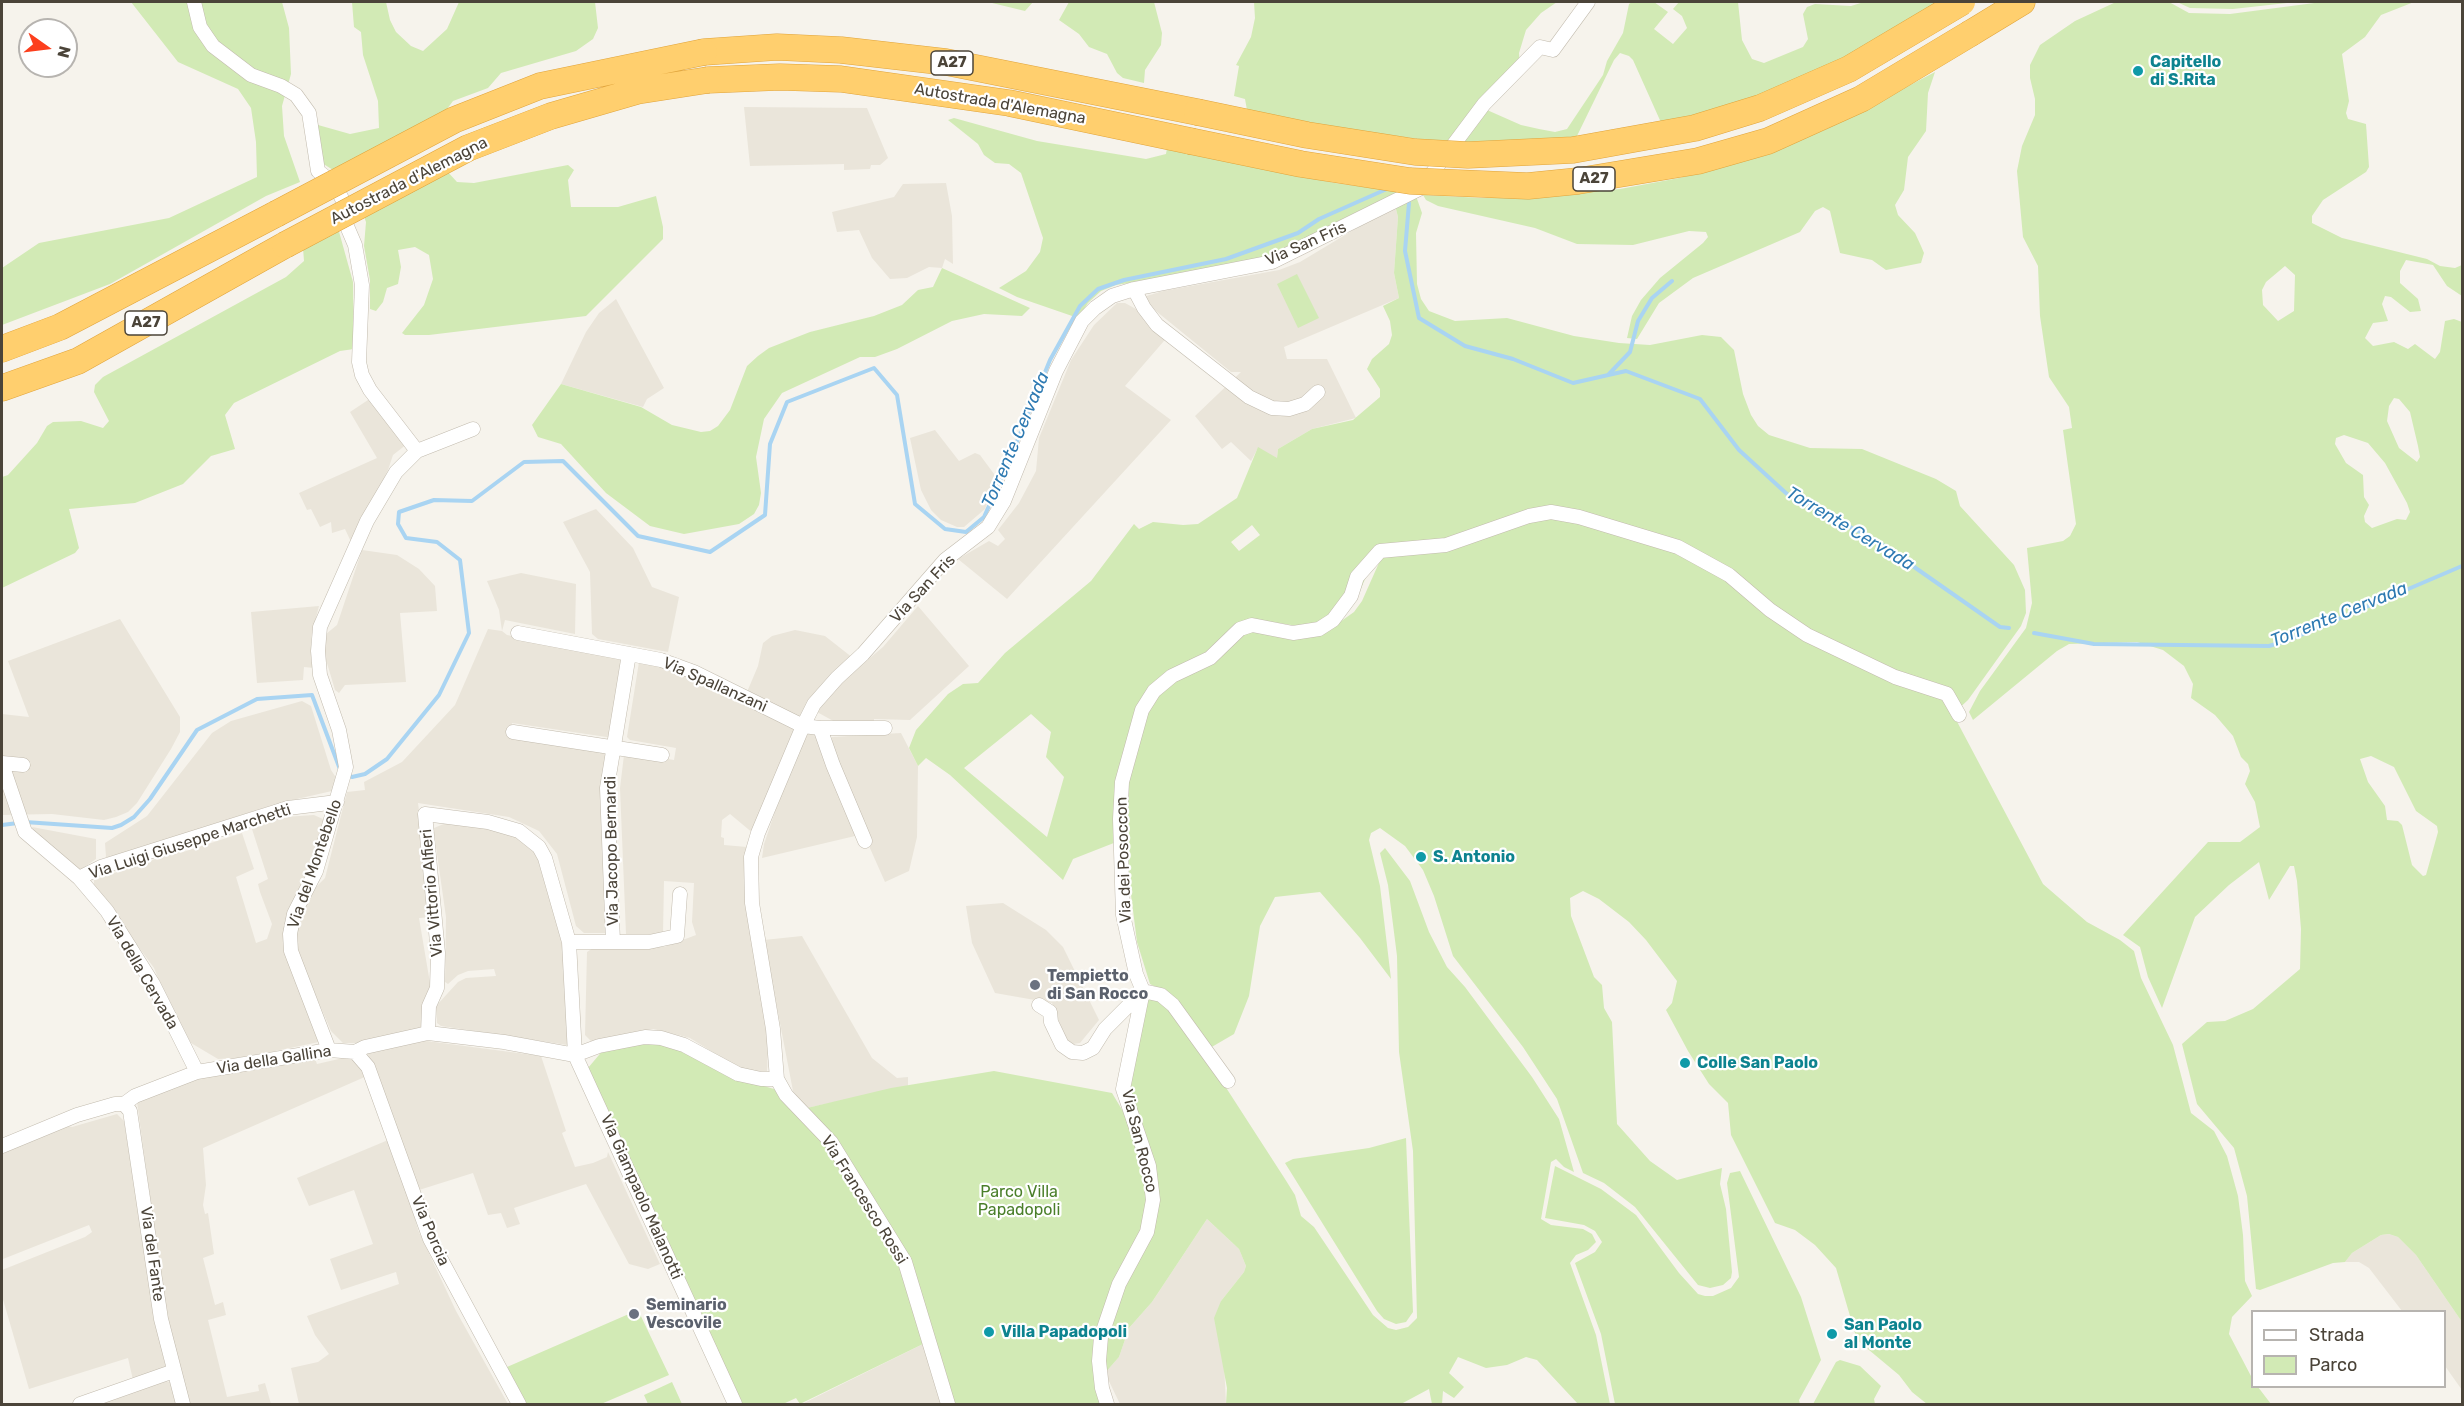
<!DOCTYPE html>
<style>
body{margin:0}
#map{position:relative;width:2464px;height:1406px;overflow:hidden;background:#f6f3ec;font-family:Rubik,sans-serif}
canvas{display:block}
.frame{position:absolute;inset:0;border:3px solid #4b4439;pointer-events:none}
.legend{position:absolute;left:2251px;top:1310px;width:195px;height:78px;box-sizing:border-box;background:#fff;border:2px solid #b7b4b0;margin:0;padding:8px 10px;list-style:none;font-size:18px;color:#4b4439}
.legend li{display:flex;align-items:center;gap:12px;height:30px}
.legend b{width:30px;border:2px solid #b7b4b0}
.north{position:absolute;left:18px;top:18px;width:60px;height:60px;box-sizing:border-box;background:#fff;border:2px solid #b7b4b0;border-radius:50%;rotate:104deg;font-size:16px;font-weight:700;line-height:24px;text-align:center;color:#4b4439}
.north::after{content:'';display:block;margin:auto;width:21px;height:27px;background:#fc3f1d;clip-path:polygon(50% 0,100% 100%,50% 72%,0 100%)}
</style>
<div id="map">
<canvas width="2464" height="1406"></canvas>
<div class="frame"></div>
<ul class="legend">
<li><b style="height:8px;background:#fff"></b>Strada</li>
<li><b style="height:16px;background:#d2eab5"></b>Parco</li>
</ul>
<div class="north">N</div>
</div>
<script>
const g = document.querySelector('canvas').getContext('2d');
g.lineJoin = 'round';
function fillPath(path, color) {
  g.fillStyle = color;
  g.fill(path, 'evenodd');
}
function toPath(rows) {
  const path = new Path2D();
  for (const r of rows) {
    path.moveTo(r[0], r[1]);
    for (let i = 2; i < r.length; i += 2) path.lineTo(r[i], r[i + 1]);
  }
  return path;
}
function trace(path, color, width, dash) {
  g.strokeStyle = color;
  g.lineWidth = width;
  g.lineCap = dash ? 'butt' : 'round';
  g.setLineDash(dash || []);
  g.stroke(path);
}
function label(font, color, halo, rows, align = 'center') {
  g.font = font + ' Rubik,sans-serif';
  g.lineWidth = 4.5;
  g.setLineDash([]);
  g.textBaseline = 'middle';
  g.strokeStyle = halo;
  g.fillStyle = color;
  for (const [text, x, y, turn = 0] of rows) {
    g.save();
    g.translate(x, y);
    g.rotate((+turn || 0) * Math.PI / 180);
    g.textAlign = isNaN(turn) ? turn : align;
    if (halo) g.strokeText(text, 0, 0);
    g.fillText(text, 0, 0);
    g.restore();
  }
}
const residential = toPath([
 [744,107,867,108,888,158,880,165,871,165,870,169,844,170,844,164,750,166],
 [946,183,952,216,953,264,945,259,942,268,929,267,907,278,890,279,872,258,859,230,837,232,832,212,894,197,903,184],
 [1395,205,1398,217,1394,273,1399,298,1284,347,1287,359,1327,359,1356,418,1312,429,1278,449,1277,459,1258,448,1251,461,1231,442,1222,449,1195,416,1241,372,1231,372,1140,298,1163,291,1279,270,1300,262],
 [616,299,664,388,647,399,643,407,561,384,586,332,599,313],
 [1117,303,1125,303,1147,315,1170,334,1125,386,1171,420,1007,599,958,559,989,541,998,546,1005,539,998,530,1019,503,1036,471,1039,438,1071,360,1094,325],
 [374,396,407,444,393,455,388,470,352,544,345,529,332,533,331,522,320,527,311,509,307,510,299,493,377,458,350,412],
 [935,430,959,461,975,453,980,455,997,478,985,509,964,527,957,527,941,520,931,510,921,490,910,438],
 [596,509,633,548,652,587,679,597,668,652,598,639,592,634,590,572,563,522],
 [362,550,397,555,419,569,435,586,437,611,400,613,406,682,345,685,339,693,335,690,324,653,325,643,326,634,337,625],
 [521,573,576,584,575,634,505,620,502,631,507,635,624,656,613,738,512,723,510,737,613,750,606,933,584,933,576,926,557,854,539,831,509,817,418,803,433,917,419,918,431,989,423,1002,422,1029,400,1032,364,1043,343,1043,331,1031,292,940,300,916,313,890,325,878,347,792,365,790,364,782,402,762,455,705,488,629,502,631,499,610,487,581],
 [319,606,311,637,311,660,314,668,304,667,303,680,257,683,251,612],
 [918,606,969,666,910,720,874,719,874,723,837,723,817,712,828,693,883,647],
 [120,619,180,717,180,732,171,749,137,803,128,812,116,817,104,820,52,814,2,815,2,714,29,717,8,661],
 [795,630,825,636,853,658,801,721,747,692,758,666,763,643,772,636],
 [639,662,675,666,798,729,754,834,730,814,722,820,721,837,724,838,724,845,747,847,768,1048,767,1071,757,1071,756,1074,735,1066,690,1038,666,1032,653,1029,591,1041,585,1035,587,952,596,946,664,947,696,935,692,922,694,883,664,881,663,934,626,934,620,788,624,755,628,753,674,760,676,748,630,740,627,737],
 [302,701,311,706,331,770,339,782,332,791,275,804,110,858,106,857,105,843,147,816,212,733,231,721],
 [819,729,855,836,762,858,764,844,777,806,804,740,808,734],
 [901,733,918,766,917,837,909,871,885,882,833,765,832,737],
 [314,815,325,820,320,850,288,924,324,1041,256,1055,256,1057,218,1059,191,1043,171,1010,154,968,94,886,94,880,179,851,180,853,242,833,254,869,236,877,256,943,267,939,272,924,260,892,258,884,268,879,252,829,285,817],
 [446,823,491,827,517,835,538,850,569,965,574,1046,441,1026,437,1023,436,1006,458,982,466,978,496,976,494,969,468,971,458,975,448,984,445,982,446,917,434,833,434,828],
 [32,827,96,839,96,859,79,871,41,842],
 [1003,903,1046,930,1063,947,1099,1020,1080,1043,1073,1044,1066,1039,1052,1003,995,993,972,943,966,906],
 [802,936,872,1058,897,1078,908,1077,908,1086,807,1108,793,1091,764,940],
 [419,1040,541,1056,566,1131,562,1133,575,1167,593,1163,607,1157,608,1152,660,1264,648,1269,629,1264,586,1184,514,1208,520,1224,507,1228,501,1213,488,1215,473,1173,419,1190,367,1052],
 [314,1056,317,1064,343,1058,358,1061,367,1076,203,1148,206,1185,203,1205,205,1214,208,1213,214,1254,203,1258,215,1305,223,1302,226,1315,208,1320,227,1397,259,1391,258,1385,265,1383,271,1404,189,1404,167,1324,137,1102,187,1081],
 [117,1114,124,1121,157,1327,167,1373,133,1380,128,1358,29,1389,2,1296,2,1270,85,1237,92,1232,89,1225,3,1259,2,1154,64,1125,72,1127],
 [393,1138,418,1230,456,1311,508,1404,299,1404,291,1368,318,1362,329,1354,315,1335,307,1316,399,1284,396,1272,341,1290,330,1259,373,1244,354,1190,309,1206,297,1178],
 [1207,1219,1239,1249,1246,1266,1244,1272,1221,1301,1226,1404,1120,1404,1105,1373,1119,1357,1129,1328,1152,1302],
 [2389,1234,2398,1237,2416,1255,2462,1322,2462,1390,2445,1366,2444,1312,2402,1311,2369,1268,2359,1262,2345,1262,2352,1253,2381,1235],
 [925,1343,943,1404,804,1404,804,1403],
 [161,1380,170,1382,177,1404,95,1404]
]);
const green = toPath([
 [131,2,282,2,289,28,291,74,282,106,284,136,300,182,266,196,110,284,2,325,2,268,39,243,169,218,257,177,256,142,251,108,238,89,178,62],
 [352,2,386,2,390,20,396,32,411,46,423,51,447,29,459,2,595,2,598,28,593,39,576,51,501,73,488,88,453,101,444,113,333,170,322,163,311,123,350,134,379,128,378,101,363,55,361,32,354,27],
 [988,2,1033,2,1025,11],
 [1069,2,1154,2,1162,33,1161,45,1145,70,1144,83,1123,78,1117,73,1107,54,1089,47,1079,34,1059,20],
 [1254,2,1557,2,1541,13,1526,30,1519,53,1520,68,1449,143,1336,128,1247,110,1245,99,1234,96,1239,66,1236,65,1251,37,1255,18],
 [1632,2,1654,2,1668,12,1654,29,1673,44,1687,28,1682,16,1673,9,1679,2,1738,2,1742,40,1752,59,1764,63,1803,47,1808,39,1803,14,1807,7,1815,4,1851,6,1864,2,1950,2,1807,79,1663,127,1633,60,1629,56,1620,53,1614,60,1576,138,1459,143,1487,110,1521,125,1539,129,1555,132,1567,129,1603,75,1607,61,1623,33,1629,4],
 [2116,2,2169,2,2189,13,2230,14,2322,2,2414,2,2381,15,2365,37,2342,54,2349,101,2346,113,2348,119,2366,124,2369,167,2366,172,2323,200,2312,216,2312,223,2342,238,2427,259,2440,266,2455,268,2462,265,2462,296,2447,286,2433,265,2406,260,2400,271,2400,283,2418,299,2421,311,2410,312,2391,297,2385,296,2382,304,2388,321,2373,323,2365,338,2373,346,2394,342,2408,349,2415,344,2435,359,2440,352,2445,321,2454,319,2462,322,2462,1322,2416,1255,2398,1237,2389,1234,2381,1235,2352,1253,2345,1262,2333,1263,2260,1290,2256,1289,2247,1196,2234,1148,2197,1104,2182,1044,2207,1022,2225,1021,2253,1009,2300,969,2301,929,2297,881,2294,866,2290,866,2269,900,2259,862,2229,885,2195,917,2162,1008,2148,977,2140,947,2123,935,2208,842,2240,842,2260,827,2255,802,2245,784,2250,771,2248,764,2241,757,2233,736,2215,715,2191,698,2193,684,2184,666,2163,650,2137,642,2069,644,2057,651,1973,720,1969,712,1980,691,2026,628,2032,603,2027,548,2063,541,2070,536,2076,524,2063,430,2072,428,2069,407,2049,377,2040,316,2038,266,2023,237,2017,171,2022,146,2035,115,2035,99,2030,78,2030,65,2040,45,2075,21],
 [2285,266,2295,275,2294,311,2278,321,2263,305,2262,290,2266,282],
 [2394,398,2399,399,2410,412,2418,446,2420,457,2417,462,2399,448,2387,421,2389,406],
 [2344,435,2368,443,2385,463,2407,503,2410,512,2406,520,2397,519,2372,528,2365,522,2364,516,2369,505,2364,497,2363,475,2346,463,2335,444,2336,438],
 [2371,756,2394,767,2416,811,2437,826,2438,832,2426,875,2423,876,2412,865,2402,825,2398,821,2387,820,2385,806,2368,782,2360,759],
 [2177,2,2296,2,2233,9,2190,8],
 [1935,72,1928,93,1926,131,1908,157,1904,190,1895,205,1898,215,1915,233,1921,246,1924,253,1921,263,1886,270,1872,260,1840,253,1830,211,1823,207,1815,211,1800,232,1693,278,1659,303,1637,339,1627,338,1632,316,1641,300,1660,278,1703,243,1708,237,1706,232,1689,231,1633,245,1577,244,1535,228,1438,206,1426,200,1423,195,1483,198,1545,196,1620,189,1679,178,1718,168,1822,131],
 [954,118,1037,141,1146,159,1166,154,1167,148,1335,183,1402,192,1298,249,1231,267,1116,285,1101,291,1088,303,1078,318,1017,297,999,288,1026,271,1040,252,1043,238,1021,173,1009,164,995,163,984,155,978,144,948,120],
 [568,165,574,170,568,180,571,207,618,207,656,196,663,227,663,239,586,316,429,335,405,335,402,333,424,305,433,279,429,255,415,247,398,250,401,267,398,284,387,288,383,302,376,311,370,309,370,280,364,246,366,222,363,214,446,170,457,182,474,183],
 [1416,196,1422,213,1416,233,1417,284,1421,299,1429,311,1455,321,1507,318,1574,336,1619,343,1650,345,1702,335,1721,337,1734,350,1743,394,1751,415,1758,426,1769,435,1810,448,1862,449,1936,479,1956,491,1960,506,2014,565,2025,590,2026,613,2021,626,1968,700,1953,714,2043,884,2087,922,2120,940,2134,951,2141,978,2173,1045,2191,1113,2214,1131,2227,1156,2238,1196,2243,1235,2245,1281,2252,1296,2232,1317,2229,1334,2252,1378,2252,1386,2258,1387,2271,1404,1927,1404,1912,1392,1899,1375,1857,1340,1836,1268,1815,1245,1795,1230,1775,1223,1731,1135,1728,1103,1709,1084,1688,1051,1666,1010,1672,1003,1677,981,1646,940,1629,922,1599,899,1583,891,1570,898,1571,916,1594,977,1602,985,1604,1008,1612,1022,1617,1124,1650,1161,1677,1180,1722,1168,1720,1184,1726,1209,1732,1272,1731,1278,1723,1285,1710,1288,1698,1285,1635,1207,1604,1183,1583,1173,1557,1099,1523,1047,1453,956,1434,896,1423,870,1405,846,1380,828,1371,833,1369,840,1380,886,1391,979,1360,938,1320,892,1275,897,1260,926,1249,996,1234,1034,1210,1048,1172,996,1164,988,1158,988,1150,984,1137,942,1128,871,1129,832,1125,802,1128,780,1152,697,1246,628,1330,629,1354,612,1362,601,1382,556,1423,542,1387,544,1376,553,1357,598,1328,624,1298,626,1258,620,1154,688,1121,782,1124,839,1073,859,1063,880,950,775,926,758,918,766,909,748,916,730,948,694,963,684,978,683,1005,653,1091,581,1134,524,1139,529,1153,522,1183,525,1198,524,1237,498,1258,447,1277,458,1278,449,1312,429,1353,420,1380,397,1380,389,1367,369,1372,359,1389,344,1392,335,1390,321,1383,306,1399,298,1394,273,1398,217,1395,205],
 [1252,525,1260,535,1239,551,1231,542],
 [1031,714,1051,732,1046,757,1064,777,1047,837,964,768],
 [338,228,353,282,354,349,340,351,234,403,225,415,235,449,211,456,183,484,135,503,69,509,79,548,75,553,2,588,2,477,8,475,37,443,47,426,53,422,81,421,103,428,109,421,94,392,95,385,103,377,286,277,304,261,303,248],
 [942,268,1030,308,1022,316,984,314,952,321,897,349,875,357,860,357,782,393,764,419,756,457,761,493,759,505,754,514,739,524,684,534,650,526,606,493,561,444,538,437,532,425,561,384,641,407,672,425,701,432,710,431,718,426,730,410,747,366,758,356,769,348,810,332,874,316,902,305,918,290,933,287],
 [1297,274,1319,318,1298,328,1277,284],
 [1385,848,1410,881,1429,932,1447,967,1465,987,1532,1077,1559,1119,1574,1172,1564,1167,1556,1159,1551,1162,1541,1219,1551,1225,1583,1229,1592,1234,1596,1242,1588,1250,1576,1255,1570,1263,1596,1335,1610,1404,1578,1404,1537,1360,1526,1357,1507,1365,1486,1368,1458,1357,1449,1373,1464,1387,1454,1398,1443,1391,1442,1404,1432,1404,1429,1389,1401,1404,1226,1404,1227,1388,1214,1318,1221,1301,1244,1272,1246,1266,1239,1249,1207,1219,1152,1302,1129,1328,1119,1357,1105,1373,1105,1332,1154,1214,1124,1086,1148,997,1161,998,1203,1052,1285,1179,1295,1195,1301,1216,1314,1227,1373,1315,1388,1328,1396,1330,1408,1327,1417,1318,1413,1151,1399,1052,1397,956,1388,885,1380,853],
 [645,1041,672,1045,740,1079,774,1089,826,1143,901,1265,925,1343,800,1404,796,1398,783,1404,742,1404,588,1068,604,1049],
 [994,1071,1112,1093,1130,1123,1149,1180,1147,1219,1117,1277,1097,1390,1100,1404,954,1404,923,1304,807,1108,891,1088],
 [1406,1138,1413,1312,1406,1322,1396,1324,1384,1319,1377,1311,1285,1163,1293,1159,1369,1148],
 [1555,1166,1601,1189,1636,1215,1679,1273,1698,1294,1705,1296,1713,1296,1731,1288,1739,1277,1727,1183,1730,1173,1740,1171,1801,1297,1821,1360,1799,1400,1800,1404,1615,1404,1601,1334,1575,1263,1595,1252,1602,1242,1595,1231,1584,1225,1545,1218],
 [638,1310,669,1375,601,1404,525,1404,507,1367],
 [1840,1360,1860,1366,1881,1386,1874,1399,1875,1404,1813,1404,1836,1362],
 [672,1382,682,1404,648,1404,644,1395]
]);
const stream = toPath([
 [1409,203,1405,251,1419,318,1465,346,1513,359,1573,383,1626,371,1700,399,1739,450,1787,494,1877,541,2000,627,2009,628],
 [1609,374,1630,352,1638,321,1652,298,1672,281],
 [2034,633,2094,644,2269,646,2289,640,2462,566],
 [348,775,352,777,365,774,387,759,439,695,469,633,460,560,437,542,406,538,398,524,399,512,434,500,472,501,524,462,563,461,638,536,710,552,765,515,770,444,787,402,874,368,897,395,915,504,945,529,966,532,984,517,1009,461,1050,360,1080,306,1098,289,1124,280,1226,259,1298,233,1319,219,1389,188],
 [25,822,112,828,121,825,134,817,150,799,197,730,257,699,312,695,341,772],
 [2,825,18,823]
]);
const minor = toPath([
 [194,2,200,27,213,46,251,75,281,86,296,95,309,113,318,171,334,184,347,208,346,224,355,245,362,285,359,362,362,375,370,390,417,451],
 [1134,289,1144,308,1157,325,1249,397,1272,408,1289,409,1305,404,1318,392],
 [518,633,661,660,694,672,803,726,820,728,833,765,865,841],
 [820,728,885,728],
 [513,732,662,755],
 [2,763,23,765],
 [2,764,25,832,79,878,107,911,153,984,197,1072],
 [79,878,101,867,288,808,337,802],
 [569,942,649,942,677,936,680,894],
 [613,942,607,788,629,654],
 [1143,991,1136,974,1123,915,1120,819,1122,782,1142,710,1154,691,1172,676,1210,658,1240,629,1252,625,1293,633,1319,629,1333,620,1351,596,1357,577,1380,551,1446,545,1529,516,1551,512,1579,517,1678,547,1729,575,1770,610,1807,635,1895,677,1947,694,1959,715],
 [1143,991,1161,995,1173,1005,1228,1081],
 [1039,1005,1050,1012,1051,1022,1062,1045,1072,1052,1083,1053,1093,1048,1105,1029,1143,991],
 [428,1033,429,1006,437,988,438,953,425,814,488,822,519,831,539,847,545,858,569,942,575,1055,735,1404],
 [329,1050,291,951,290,934,294,914,316,871,346,767,339,730,320,675,318,651,320,627,367,521,396,472,417,451,473,429],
 [355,1052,368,1067,430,1239,519,1404],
 [575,1055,599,1046,645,1037,661,1038,684,1045,738,1074,761,1079,777,1079],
 [124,1104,135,1096,197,1072,329,1050,355,1052,365,1047,428,1033,504,1042,575,1055],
 [124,1104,130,1111,161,1319,183,1404],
 [2,1146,77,1115,115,1104,124,1104],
 [80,1404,174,1371],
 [948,1404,905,1262,831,1142,786,1095,777,1079,773,1029,752,903,751,857,758,833,803,726,814,704,837,678,863,654,945,560,988,527,1004,501,1056,371,1082,321,1095,308,1112,296,1134,289,1272,262,1421,188,1484,104,1540,47,1553,50,1588,2],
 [1107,1404,1102,1388,1099,1361,1101,1337,1119,1284,1147,1232,1153,1200,1149,1166,1123,1089,1143,991]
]);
const motorway = toPath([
 [1971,33,2022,2],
 [704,52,777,47,841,50,946,62,1197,112],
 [708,80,780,77,841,79,1009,103,1190,141],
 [2,349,60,327,276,214],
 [2,388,78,361,285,245]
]);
const motorwayBridge = toPath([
 [1197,112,1307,135,1415,152,1468,155,1573,150,1695,128,1760,108,1849,69,1962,2],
 [1190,141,1301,164,1410,181,1528,186,1578,181,1698,161,1768,141,1861,99,1971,33],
 [276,214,454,120,540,86,704,52],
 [285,245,468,148,551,116,637,91,708,80]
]);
const markers = [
 [2138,71,6,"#0f9aa8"],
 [1421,857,6,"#0f9aa8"],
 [1035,985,6,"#6b7280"],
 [1685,1063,6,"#0f9aa8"],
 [634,1314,6,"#6b7280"],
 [989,1332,6,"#0f9aa8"],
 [1832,1334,6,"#0f9aa8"]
];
const shields = [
 [952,63,42],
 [1594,179,42],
 [146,323,42]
];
const shieldNames = [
 ["A27",952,63],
 ["A27",1594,179],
 ["A27",146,323]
];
const cultureNames = [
 ["Capitello",2150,62],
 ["di S.Rita",2150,80],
 ["S. Antonio",1433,857],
 ["Colle San Paolo",1697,1063],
 ["San Paolo",1844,1325],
 ["al Monte",1844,1343],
 ["Villa Papadopoli",1001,1332]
];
const streetNames = [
 ["Autostrada d'Alemagna",1000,104,10],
 ["Autostrada d'Alemagna",409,181,-27],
 ["Via San Fris",1306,244,-24],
 ["Via San Fris",923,589,-47],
 ["Via Spallanzani",715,685,24],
 ["Via Luigi Giuseppe Marchetti",190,842,-18],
 ["Via Jacopo Bernardi",612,851,-91],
 ["Via dei Posoccon",1124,860,-92],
 ["Via del Montebello",315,864,-71],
 ["Via Vittorio Alfieri",432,893,-95],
 ["Via della Cervada",142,973,60],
 ["Via della Gallina",274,1060,-9],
 ["Via San Rocco",1139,1141,76],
 ["Via Giampaolo Malanotti",641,1197,66],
 ["Via Francesco Rossi",864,1200,58],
 ["Via Porcia",430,1231,67],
 ["Via del Fante",152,1254,82]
];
const worshipNames = [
 ["Tempietto",1047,976],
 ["di San Rocco",1047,994],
 ["Seminario",646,1305],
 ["Vescovile",646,1323]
];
const parkNames = [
 ["Parco Villa",1019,1192],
 ["Papadopoli",1019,1210]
];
const waterNames = [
 ["Torrente Cervada",1016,440,-67],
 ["Torrente Cervada",1850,529,31],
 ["Torrente Cervada",2339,615,-22]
];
fillPath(residential, '#eae5da');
fillPath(green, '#d2eab5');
trace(stream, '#a9d4f2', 4);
trace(minor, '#c2bbae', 15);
trace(motorway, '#e0a43c', 27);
trace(minor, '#fff', 14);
trace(motorway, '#ffcf6e', 26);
trace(motorwayBridge, '#e0a43c', 27, []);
trace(motorwayBridge, '#ffcf6e', 26);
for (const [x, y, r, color] of markers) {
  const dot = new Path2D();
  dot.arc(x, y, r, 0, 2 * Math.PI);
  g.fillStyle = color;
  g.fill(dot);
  trace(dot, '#fff', 2);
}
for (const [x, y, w] of shields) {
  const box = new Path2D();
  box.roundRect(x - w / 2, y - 12, w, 24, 4.5);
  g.fillStyle = '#fff';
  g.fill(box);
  trace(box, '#4b4439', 1.5);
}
label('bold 15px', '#4b4439', null, shieldNames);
label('bold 16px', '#0d838f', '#fff', cultureNames, 'left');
label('16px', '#4b4439', '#fff', streetNames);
label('bold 16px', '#5b616d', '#fff', worshipNames, 'left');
label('16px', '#4a7f2a', '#fff', parkNames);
label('italic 18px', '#2e7ab2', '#fff', waterNames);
</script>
